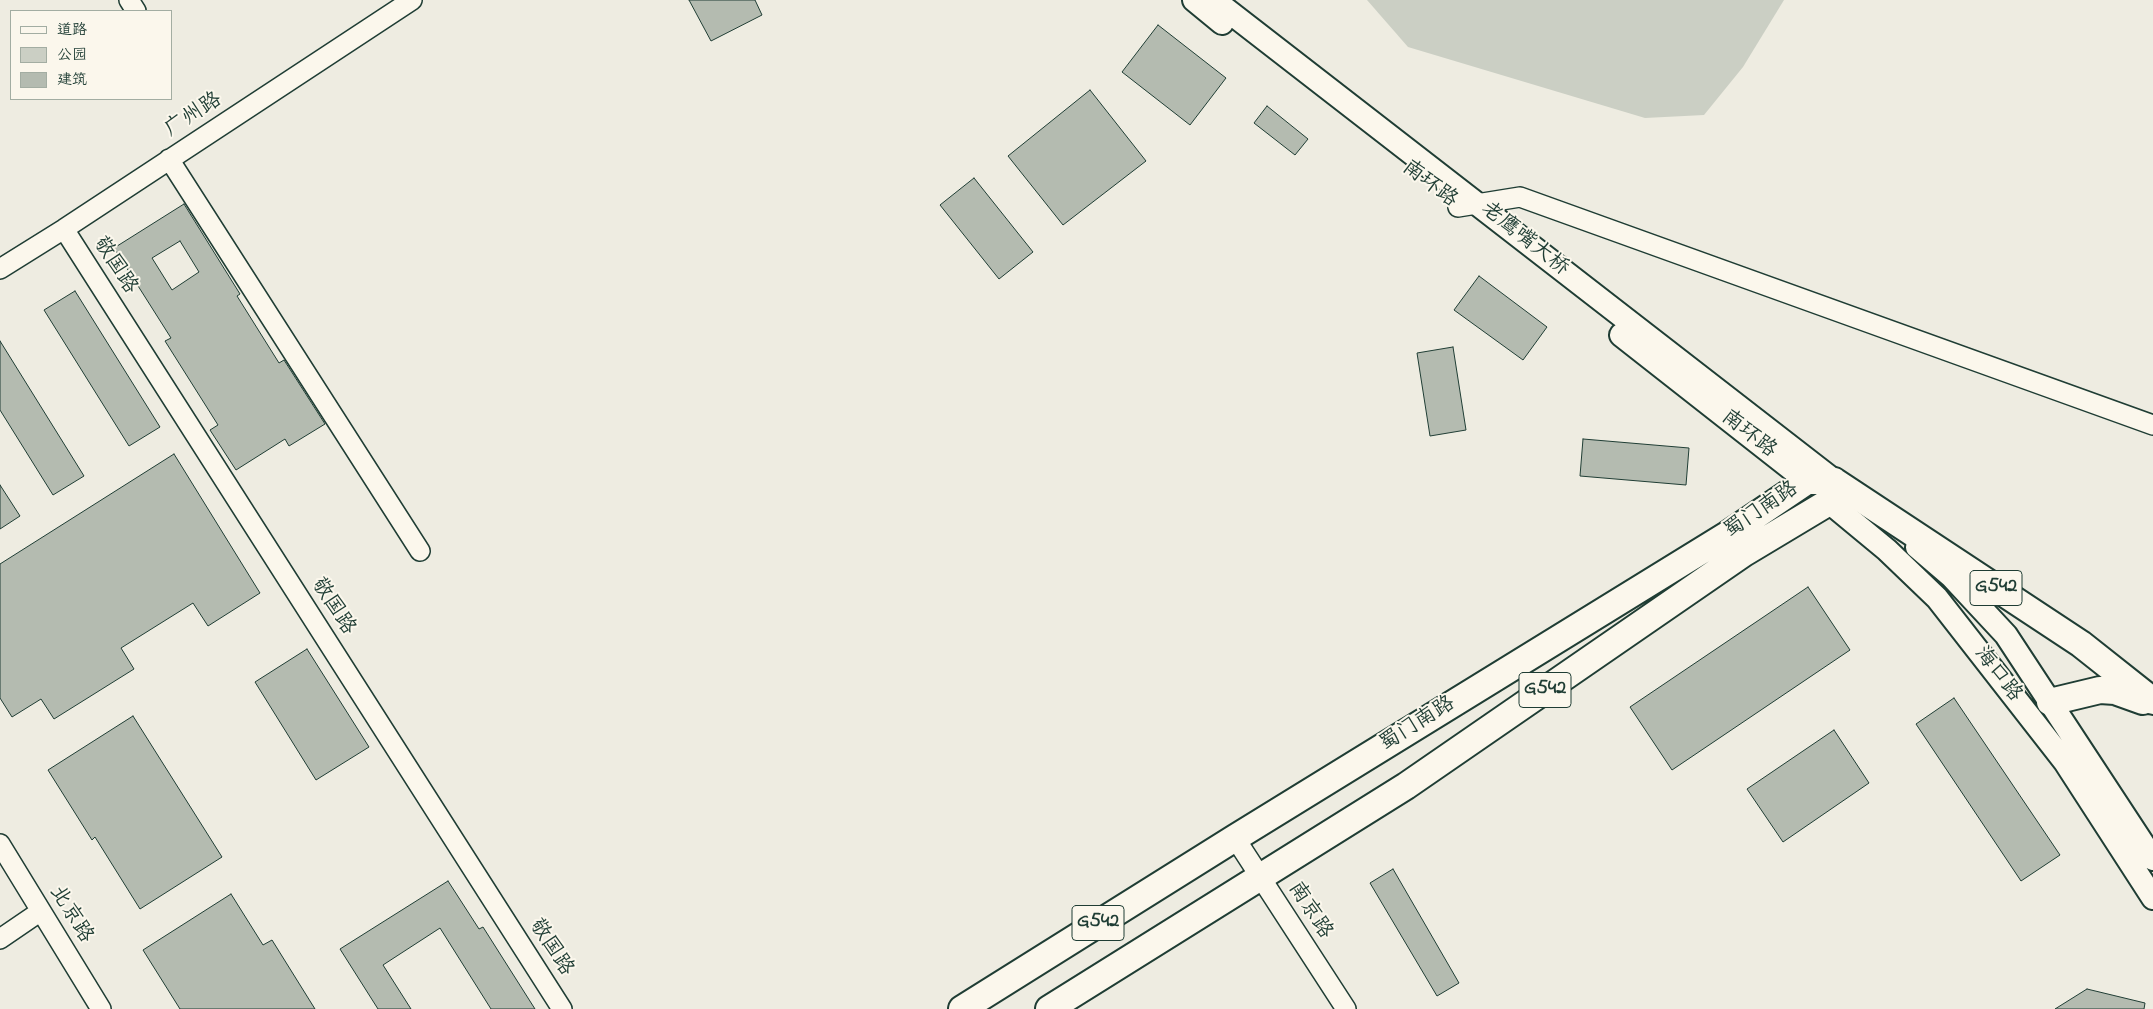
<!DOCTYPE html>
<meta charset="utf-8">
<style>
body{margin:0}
#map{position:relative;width:2153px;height:1009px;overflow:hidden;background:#eeece1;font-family:"Indie Flower","LXGW WenKai TC",sans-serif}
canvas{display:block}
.legend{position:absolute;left:10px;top:10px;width:162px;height:90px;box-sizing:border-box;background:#fbf7ec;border:1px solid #a3ada2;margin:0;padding:6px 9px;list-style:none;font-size:15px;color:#1f3d34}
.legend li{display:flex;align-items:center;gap:10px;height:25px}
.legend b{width:25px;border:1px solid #a3ada2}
</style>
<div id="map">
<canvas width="2153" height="1009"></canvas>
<ul class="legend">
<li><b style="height:6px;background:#fbf7ec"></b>道路</li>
<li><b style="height:14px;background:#cbcfc4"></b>公园</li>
<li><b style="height:14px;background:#b4bbb0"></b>建筑</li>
</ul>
</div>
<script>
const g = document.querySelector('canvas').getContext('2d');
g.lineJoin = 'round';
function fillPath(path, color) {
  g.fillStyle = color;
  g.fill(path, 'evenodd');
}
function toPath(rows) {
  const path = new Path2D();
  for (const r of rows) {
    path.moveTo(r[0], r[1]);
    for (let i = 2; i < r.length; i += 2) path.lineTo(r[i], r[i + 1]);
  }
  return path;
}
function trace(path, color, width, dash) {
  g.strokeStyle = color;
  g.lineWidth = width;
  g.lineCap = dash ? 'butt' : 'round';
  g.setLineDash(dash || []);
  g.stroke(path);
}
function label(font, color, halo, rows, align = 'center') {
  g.font = font + ' "Indie Flower","LXGW WenKai TC",sans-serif';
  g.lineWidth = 4;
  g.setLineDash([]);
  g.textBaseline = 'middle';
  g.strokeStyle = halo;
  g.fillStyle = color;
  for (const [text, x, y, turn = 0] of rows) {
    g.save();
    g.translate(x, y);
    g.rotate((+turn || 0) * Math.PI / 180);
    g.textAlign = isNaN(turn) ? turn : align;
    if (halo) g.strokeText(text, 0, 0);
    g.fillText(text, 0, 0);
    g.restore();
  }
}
const green = toPath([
 [1367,0,1784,0,1743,67,1704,115,1645,118,1408,47]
]);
const building = toPath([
 [689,0,755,0,762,15,711,41,689,0],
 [1158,25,1226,78,1190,125,1122,72,1158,25],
 [1090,90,1146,161,1063,225,1008,156,1090,90],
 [1267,106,1308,139,1295,155,1254,123,1267,106],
 [974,178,1033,252,999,279,940,205,974,178],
 [184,204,240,294,237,296,279,363,284,360,325,424,289,446,285,439,236,470,210,430,218,425,165,341,171,338,114,248,184,204],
 [180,241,199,272,172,290,152,258,180,241],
 [1479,276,1547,327,1523,360,1454,310,1479,276],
 [75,291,160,427,129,446,44,310,75,291],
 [0,341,84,476,53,495,0,410,0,341],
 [1453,347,1466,430,1430,436,1417,353,1453,347],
 [1583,439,1689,448,1686,485,1580,476,1583,439],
 [174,454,260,593,208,626,193,603,121,648,134,669,54,719,41,699,12,717,0,698,0,564,174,454],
 [0,485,20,516,0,529,0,485],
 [1808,587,1850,650,1672,770,1630,707,1808,587],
 [307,649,369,747,316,780,255,682,307,649],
 [1954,698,2060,855,2021,881,1916,724,1954,698],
 [133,716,222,857,140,909,95,837,92,840,48,770,133,716],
 [1834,730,1869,783,1783,842,1747,789,1834,730],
 [1393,869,1459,983,1437,996,1370,883,1393,869],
 [448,881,479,929,483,927,535,1009,491,1009,440,928,383,965,411,1009,378,1009,340,949,448,881],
 [231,894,263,945,272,940,315,1009,180,1009,143,950,231,894],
 [2087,989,2145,1003,2144,1009,2055,1009,2087,989]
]);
const minor = toPath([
 [129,0,136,11],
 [169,159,420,551],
 [1458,207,1520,197,2153,425],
 [64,229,562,1009],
 [0,269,64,229,412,0],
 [1235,838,1346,1009],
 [0,844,101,1009],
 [0,939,41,911]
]);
const major = toPath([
 [1194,0,1222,23],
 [1214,0,1841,486],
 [1621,335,1807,481],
 [1829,502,1887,550,1937,598,2065,762,2153,898],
 [1917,547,1952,577,2006,635,2153,859]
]);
const highway = toPath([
 [1834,481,2081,644,2153,701],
 [2050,702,2100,690,2115,691,2143,701],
 [962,1009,1235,838,1727,535,1807,481,1834,481],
 [1049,1009,1406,786,1744,553,1829,502,1834,481]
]);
const shields = [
 [1996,588,52],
 [1545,690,52],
 [1098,923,52]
];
const shieldNames = [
 ["G542",1996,588],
 ["G542",1545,690],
 ["G542",1098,923]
];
const streetNames = [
 ["广州路",194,116,-33],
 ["南环路",1429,185,37],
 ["老鹰嘴大桥",1524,240,38],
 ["敬国路",114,266,57],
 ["南环路",1748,435,38],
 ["蜀门南路",1762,511,-34],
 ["敬国路",332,607,57],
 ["海口路",1997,675,52],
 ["蜀门南路",1418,725,-32],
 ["南京路",1309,911,57],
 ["北京路",70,915,58],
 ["敬国路",550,948,57]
];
fillPath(green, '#cbcfc4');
fillPath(building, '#b4bbb0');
trace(building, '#1f3d34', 1);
trace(minor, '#1f3d34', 22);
trace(major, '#1f3d34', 26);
trace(highway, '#1f3d34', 30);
trace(minor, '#fbf7ec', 19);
trace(major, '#fbf7ec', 22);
trace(highway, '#fbf7ec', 26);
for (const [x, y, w] of shields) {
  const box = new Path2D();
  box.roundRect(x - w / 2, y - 17.5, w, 35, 4);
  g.fillStyle = '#fbf7ec';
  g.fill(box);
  trace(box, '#1f3d34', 1);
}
label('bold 20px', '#1f3d34', null, shieldNames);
label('21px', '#1f3d34', '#fbf7ec', streetNames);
</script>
